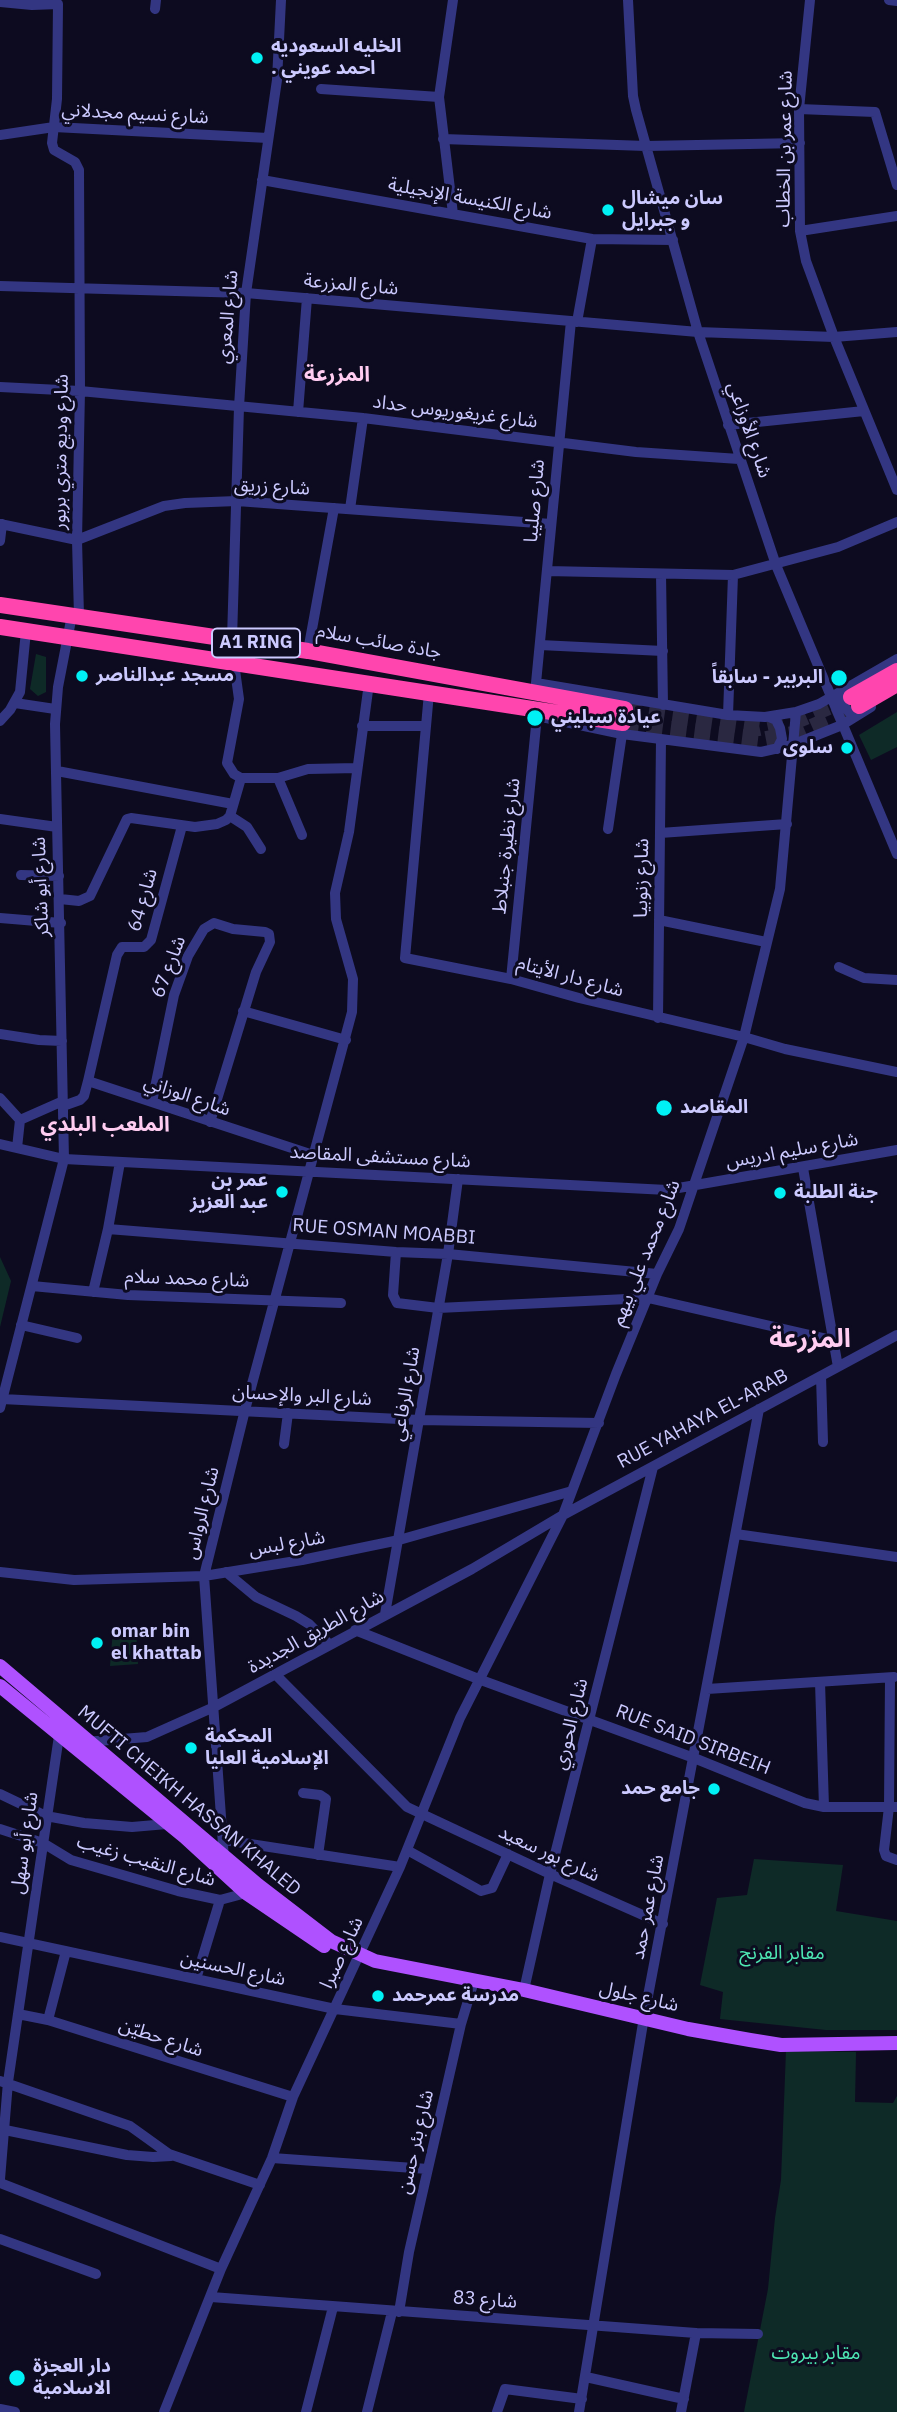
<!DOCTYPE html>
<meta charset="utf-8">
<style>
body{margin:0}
canvas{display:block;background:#0d0b20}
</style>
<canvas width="897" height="2412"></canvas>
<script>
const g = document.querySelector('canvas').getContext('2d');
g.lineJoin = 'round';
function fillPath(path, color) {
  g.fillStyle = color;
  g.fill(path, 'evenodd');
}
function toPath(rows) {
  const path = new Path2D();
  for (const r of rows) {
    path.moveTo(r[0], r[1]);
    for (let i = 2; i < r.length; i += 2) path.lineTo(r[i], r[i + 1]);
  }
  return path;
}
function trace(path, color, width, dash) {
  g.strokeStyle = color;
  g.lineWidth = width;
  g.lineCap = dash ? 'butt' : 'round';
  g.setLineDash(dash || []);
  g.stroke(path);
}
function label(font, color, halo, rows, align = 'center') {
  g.font = font + ' "IBM Plex Sans","Noto Sans Arabic",sans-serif';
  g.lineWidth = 6;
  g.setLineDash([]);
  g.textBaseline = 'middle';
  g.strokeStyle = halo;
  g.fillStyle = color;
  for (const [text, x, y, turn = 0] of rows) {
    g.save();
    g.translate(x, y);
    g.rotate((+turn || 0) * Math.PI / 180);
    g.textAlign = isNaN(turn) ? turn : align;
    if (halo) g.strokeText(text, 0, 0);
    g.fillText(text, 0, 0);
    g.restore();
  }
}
const green = toPath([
 [36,654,46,657,46,692,38,696,30,689],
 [897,712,897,747,871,760,859,735],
 [0,1257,11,1281,0,1327],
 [136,1629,138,1664,110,1666,113,1630],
 [754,1859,843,1865,836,1911,897,1921,897,2030,826,2030,720,2019,723,1992,700,1985,717,1898,747,1895],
 [786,2051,856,2052,855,2102,893,2103,897,2096,897,2412,744,2412,768,2289,775,2218,781,2180]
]);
const highwayTunnel = toPath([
 [625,709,759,728,801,719,849,698],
 [623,723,761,740,798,733,852,709]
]);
const minor = toPath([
 [628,0,633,96,636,110,698,332,776,565,897,854],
 [810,0,799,109,800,231,806,261,834,337,897,490],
 [889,0,897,1],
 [0,2,32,5,58,4,57,99,52,143,54,150,75,162,79,170,80,391,77,540,79,616],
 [155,9,156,0],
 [321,89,439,97],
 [799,109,875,112,897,185],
 [0,135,54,127,268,138],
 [443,139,646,146,800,143],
 [262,180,592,239,673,240],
 [453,214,439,97,453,0],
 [800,231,897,216],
 [0,286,246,293,698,332,834,337,897,332],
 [571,321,536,683,728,715,765,717,796,712,819,704,897,659],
 [577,322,592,239],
 [0,387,80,391,363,418,636,452,739,459],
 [298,412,307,298],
 [728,425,864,411],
 [350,509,363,418],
 [0,524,77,540,164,506,185,503,237,501,551,524],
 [0,541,2,524],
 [547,571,733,575,838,547,897,522],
 [661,574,663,705],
 [232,639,239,407,246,293,277,80,281,0],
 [540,645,663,651],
 [308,651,334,508],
 [234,663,239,699,227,763,234,774,241,778,278,778,308,769,357,768],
 [847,688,842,697,842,704,850,713,861,713],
 [429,693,405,958,511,979,579,998,744,1037,785,1049,897,1072],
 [15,703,55,709],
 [728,715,733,575],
 [769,717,776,720,780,728,782,739,777,749],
 [0,721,10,710,20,692,26,631],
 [362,726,425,726],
 [57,771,233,804],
 [278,778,302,835],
 [230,816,247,827,261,849],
 [0,819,57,827],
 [608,829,622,734],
 [660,833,787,824],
 [21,875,59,876],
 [60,899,79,901,90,896,127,819,131,818,195,827,217,824,226,820,230,816,241,778],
 [0,918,61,923],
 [659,920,766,942],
 [839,967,864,978,897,980],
 [511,979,537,716,622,734,761,752,792,745,842,725,871,707],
 [243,1011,346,1040],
 [658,1018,661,739],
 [0,1034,39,1040,62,1041],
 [88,1081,117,955,122,947,144,947,151,940,182,826],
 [0,1098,20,1120,17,1148],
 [152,1102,174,995,188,956,204,929,214,923,233,929,265,932,269,934,270,942,256,972,210,1122],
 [63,1106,80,1100,84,1096,88,1081,313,1155],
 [20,1120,63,1101],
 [0,1144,64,1159,667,1190,897,1150],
 [803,1168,838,1367],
 [108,1229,396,1252,448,1254,657,1274],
 [396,1252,393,1295,397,1303,438,1308,648,1298,832,1340],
 [32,1286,128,1295,341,1303],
 [93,1292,108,1229,120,1162],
 [21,1325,77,1338],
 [821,1376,823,1442],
 [2,1399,419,1420,599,1423],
 [0,1408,64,1159,55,724,58,687,72,615],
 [284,1444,288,1413],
 [736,1534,897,1557],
 [0,1572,74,1580,204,1576,302,1560,399,1540,572,1491],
 [226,1572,256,1597,296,1616,309,1624,330,1645],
 [385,1614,448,1254,458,1179],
 [355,1630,481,1680,694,1758,805,1803,824,1807,897,1807],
 [275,1674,407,1807,550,1874,663,1924],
 [890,1678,889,1807,884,1850,886,1856,897,1860],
 [820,1682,824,1807],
 [707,1689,894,1677],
 [85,1742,147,1737,214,1707,472,1569,563,1515,897,1335],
 [303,1793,320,1795,326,1799,318,1855],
 [0,1794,46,1816,84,1823,132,1827,167,1824],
 [0,1829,43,1843,71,1860,178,1891,220,1900,246,1893],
 [224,1840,400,1867],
 [407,1850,481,1891,492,1888,508,1854],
 [224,1859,204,1576,245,1410,352,1012,353,979,336,919,335,893,349,832,369,683],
 [0,1937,335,2009,461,2024],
 [196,1979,220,1900],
 [524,1990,550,1874,653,1467],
 [18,2014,48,2020,293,2097],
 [48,2020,66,1951],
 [0,2081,130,2126,169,2154,260,2185],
 [5,2130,127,2155,153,2157,171,2156],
 [272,2158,428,2169],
 [0,2179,8,2082,60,1729],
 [0,2183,221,2269],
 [0,2239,96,2274],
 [211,2297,696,2333,758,2334],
 [399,2312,409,2252,461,2024,474,1981],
 [586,2377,684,2399],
 [0,2409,15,2412],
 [164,2412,221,2269,272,2158,293,2097,400,1867,460,1718,563,1515,616,1374,657,1274,679,1229,744,1037,780,889,796,712],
 [306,2412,333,2307],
 [367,2412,392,2312],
 [497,2412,505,2389,582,2399],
 [579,2412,644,2017,759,1409],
 [681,2412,696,2333]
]);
const major = toPath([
 [0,1666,258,1885,331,1941,375,1961,524,1990,688,2029,750,2040,781,2045,897,2043],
 [0,1686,185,1837,246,1893,324,1946]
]);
const highway = toPath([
 [0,605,308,651,625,709],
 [0,627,623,723],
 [851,697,897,671],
 [859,706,897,684]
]);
const markers = [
 [257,58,7,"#00f1f5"],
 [608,210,7,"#00f1f5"],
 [82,676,7,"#00f1f5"],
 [839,678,9,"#00f1f5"],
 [535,718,9,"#00f1f5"],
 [847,748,7,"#00f1f5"],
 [664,1108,9,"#00f1f5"],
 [282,1192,7,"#00f1f5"],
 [780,1193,7,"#00f1f5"],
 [97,1643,7,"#00f1f5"],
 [191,1748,7,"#00f1f5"],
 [714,1789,7,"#00f1f5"],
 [378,1996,7,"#00f1f5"],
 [17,2378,9,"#00f1f5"]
];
const shields = [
 [256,643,88]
];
const shieldNames = [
 ["A1 RING",256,643]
];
const poiNames = [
 ["الخليه السعوديه",271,47],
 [". احمد عويني",271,69],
 ["سان ميشال",622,199],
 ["و جبرايل",622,221],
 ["مسجد عبدالناصر",96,676],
 ["البربير - سابقاً",823,678,"right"],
 ["عيادة سبليني",551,718],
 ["سلوى",833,748,"right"],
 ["المقاصد",680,1108],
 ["عمر بن",268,1181,"right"],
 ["عبد العزيز",268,1203,"right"],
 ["جنة الطلبة",794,1193],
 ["omar bin",111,1632],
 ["el khattab",111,1654],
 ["المحكمة",205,1737],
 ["الإسلامية العليا",205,1759],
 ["جامع حمد",700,1789,"right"],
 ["مدرسة عمرحمد",392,1996],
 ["دار العجزة",33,2367],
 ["الاسلامية",33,2389]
];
const streetNames = [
 ["شارع نسيم مجدلاني",135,114,3],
 ["شارع عمر بن الخطاب",785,149,-89],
 ["شارع الكنيسة الإنجيلية",470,199,10],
 ["شارع المزرعة",351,285,5],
 ["شارع المعري",228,317,-85],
 ["شارع غريغوريوس حداد",455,412,7],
 ["شارع الأوزاعي",749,430,71],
 ["شارع وديع متري بربور",61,452,-89],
 ["شارع زريق",272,487,3],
 ["شارع صليبا",535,501,-85],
 ["جادة صائب سلام",379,642,10],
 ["شارع نظيرة جنبلاط",507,846,-84],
 ["شارع زنوبيا",642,878,-89],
 ["شارع أبو شاكر",41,887,-92],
 ["شارع 64",143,900,-74],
 ["شارع 67",169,967,-69],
 ["شارع دار الأيتام",570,977,15],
 ["شارع الوزاني",187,1096,19],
 ["شارع سليم ادريس",792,1151,-10],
 ["شارع مستشفى المقاصد",380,1157,3],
 ["RUE OSMAN MOABBI",384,1232,4],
 ["شارع محمد علي بيهم",646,1253,-68],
 ["شارع محمد سلام",187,1279,2],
 ["شارع الرفاعي",406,1394,-80],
 ["شارع البر والإحسان",302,1396,3],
 ["RUE YAHAYA EL-ARAB",703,1419,-28],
 ["شارع الرواس",202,1513,-76],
 ["شارع لبس",287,1544,-10],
 ["شارع الطريق الجديدة",316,1632,-29],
 ["شارع الحوري",571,1724,-76],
 ["RUE SAID SIRBEIH",693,1740,21],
 ["MUFTI CHEIKH HASSAN KHALED",189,1801,40],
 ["شارع أبو سهل",25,1843,-82],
 ["شارع بور سعيد",549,1854,25],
 ["شارع النقيب زغيب",146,1861,16],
 ["شارع عمر حمد",648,1907,-79],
 ["شارع صبرا",342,1953,-65],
 ["شارع الحسنين",233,1969,12],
 ["شارع جلول",639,1997,13],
 ["شارع حطيّن",161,2038,18],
 ["شارع بئر حسن",416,2142,-77],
 ["شارع 83",485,2300,4]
];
const parkNames = [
 ["مقابر الفرنج",782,1954],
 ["مقابر بيروت",816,2354]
];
const neighbourhoodNames = [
 ["المزرعة",337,375],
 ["الملعب البلدي",105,1125]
];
const districtNames = [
 ["المزرعة",810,1339]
];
fillPath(green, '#0e2a27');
trace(highwayTunnel, '#2a2841', 16, [16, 8]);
trace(minor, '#333682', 10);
trace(major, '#af51ff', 14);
trace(highway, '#ff45ae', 16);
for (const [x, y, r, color] of markers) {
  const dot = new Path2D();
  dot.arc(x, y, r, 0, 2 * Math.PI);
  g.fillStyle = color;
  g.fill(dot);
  trace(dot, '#0d0b20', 2.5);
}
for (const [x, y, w] of shields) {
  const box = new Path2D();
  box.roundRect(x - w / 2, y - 14.5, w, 29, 5);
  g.fillStyle = '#0d0b20';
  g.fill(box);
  trace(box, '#cccaff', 2);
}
label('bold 18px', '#cccaff', null, shieldNames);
label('bold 19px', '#cccaff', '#0d0b20', poiNames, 'left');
label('19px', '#cccaff', '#0d0b20', streetNames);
label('19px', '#4ee7b4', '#0d0b20', parkNames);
label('bold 21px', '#ffccf1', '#0d0b20', neighbourhoodNames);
label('bold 26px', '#ffccf1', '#0d0b20', districtNames);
</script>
